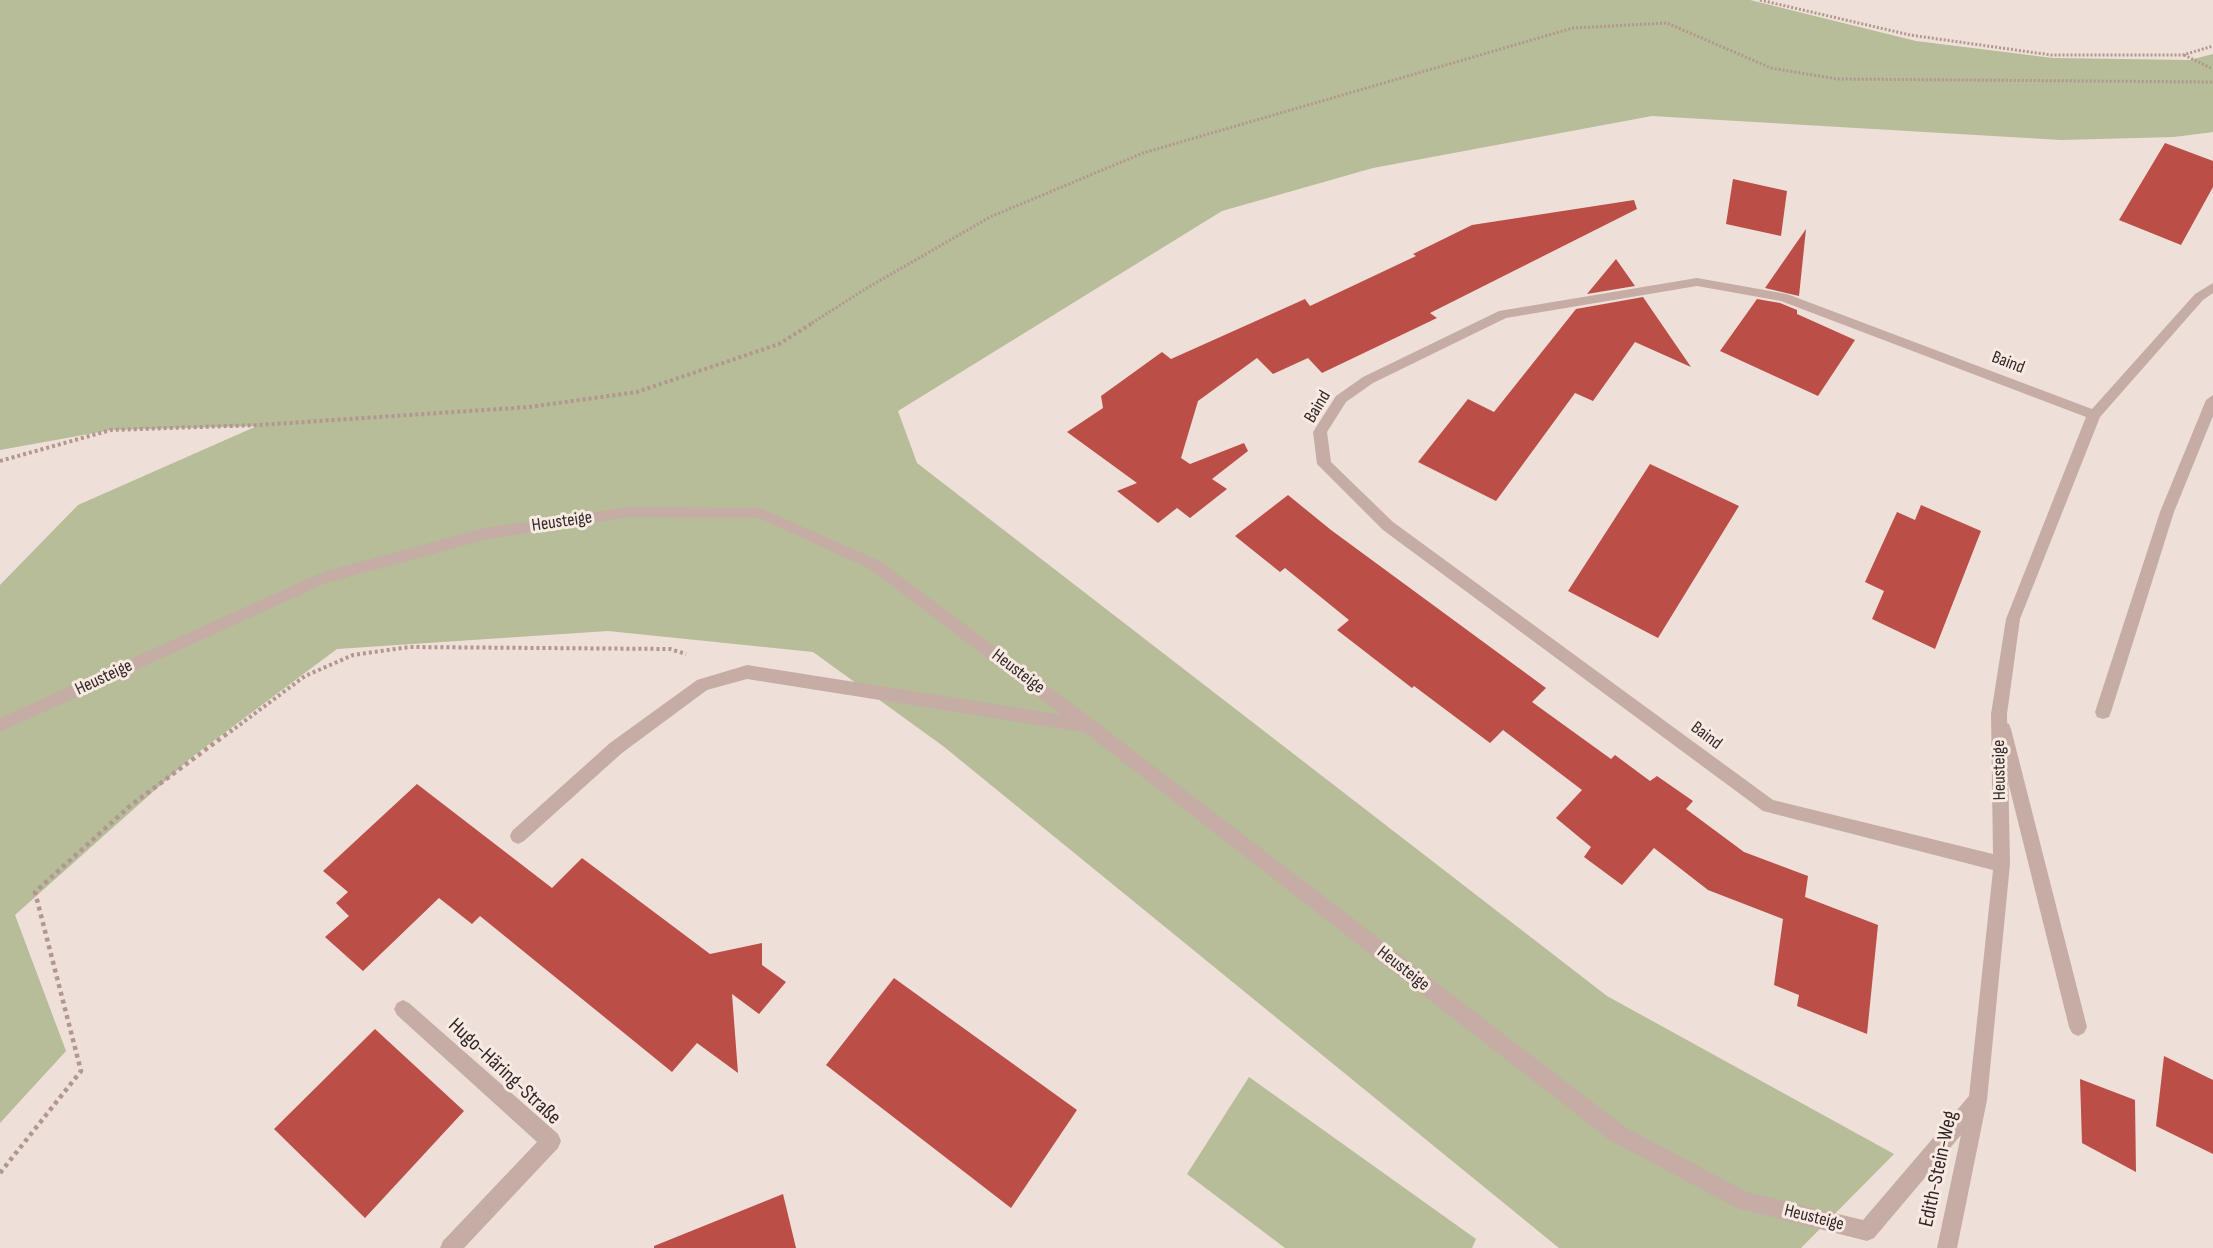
<!DOCTYPE html>
<meta charset="utf-8">
<style>
body{margin:0}
canvas{display:block;background:#eedfd8}
</style>
<canvas width="2213" height="1248"></canvas>
<script>
const g = document.querySelector('canvas').getContext('2d');
g.lineJoin = 'round';
function fillPath(path, color) {
  g.fillStyle = color;
  g.fill(path, 'evenodd');
}
function toPath(rows) {
  const path = new Path2D();
  for (const r of rows) {
    path.moveTo(r[0], r[1]);
    for (let i = 2; i < r.length; i += 2) path.lineTo(r[i], r[i + 1]);
  }
  return path;
}
function trace(path, color, width, dash) {
  g.strokeStyle = color;
  g.lineWidth = width;
  g.lineCap = dash ? 'butt' : 'round';
  g.setLineDash(dash || []);
  g.stroke(path);
}
function label(font, color, halo, rows, align = 'center') {
  g.font = font + ' "Sofia Sans Condensed",sans-serif';
  g.lineWidth = 6;
  g.setLineDash([]);
  g.textBaseline = 'middle';
  g.strokeStyle = halo;
  g.fillStyle = color;
  for (const [text, x, y, turn = 0] of rows) {
    g.save();
    g.translate(x, y);
    g.rotate((+turn || 0) * Math.PI / 180);
    g.textAlign = isNaN(turn) ? turn : align;
    if (halo) g.strokeText(text, 0, 0);
    g.fillText(text, 0, 0);
    g.restore();
  }
}
const green = toPath([
 [0,0,1750,0,1916,41,2053,58,2190,60,2213,54,2213,132,2174,137,2061,140,1652,116,1373,168,1222,211,898,411,917,463,1607,996,1894,1154,1801,1248,1559,1248,943,746,813,652,608,631,337,649,192,757,15,915,66,1051,0,1123,0,585,78,505,257,426,111,430,0,450],
 [1249,1077,1476,1239,1472,1248,1285,1248,1187,1174]
]);
const building = toPath([
 [2165,143,2213,161,2213,187,2181,245,2119,220],
 [1733,179,1787,191,1781,236,1726,224],
 [1634,200,1637,209,1430,313,1437,318,1322,373,1308,358,1273,374,1257,358,1198,401,1181,458,1190,464,1244,443,1248,451,1212,479,1227,489,1190,518,1177,508,1158,523,1117,491,1137,483,1067,432,1103,408,1101,396,1162,352,1171,359,1305,299,1310,306,1416,256,1413,254,1472,225],
 [1806,229,1799,296,1765,288],
 [1616,259,1635,286,1587,294],
 [1643,297,1691,367,1635,342,1593,401,1575,393,1496,501,1418,462,1468,399,1494,412,1576,309],
 [1757,299,1780,303,1797,310,1797,314,1855,340,1818,396,1720,351],
 [1650,464,1739,506,1658,638,1568,591],
 [1288,495,1331,530,1546,688,1532,702,1611,759,1615,755,1650,781,1657,776,1693,801,1686,809,1744,852,1808,876,1805,897,1878,925,1867,1034,1797,1006,1799,995,1774,985,1783,919,1708,890,1654,848,1622,885,1584,857,1591,847,1556,818,1582,790,1503,730,1490,743,1414,686,1412,688,1337,630,1349,620,1285,568,1280,572,1235,536],
 [1921,505,1981,531,1935,649,1872,619,1884,591,1865,582,1897,512,1915,520],
 [417,784,552,888,582,858,710,954,762,943,762,965,786,982,759,1014,732,994,738,1073,697,1043,672,1072,480,916,472,924,439,898,363,971,325,937,349,916,336,903,348,892,323,871],
 [894,978,1077,1110,1011,1208,826,1065],
 [375,1029,464,1111,365,1218,274,1129],
 [2164,1056,2213,1080,2213,1154,2156,1126],
 [2080,1079,2135,1100,2136,1172,2082,1143],
 [783,1194,796,1248,654,1248,654,1246]
]);
const pathFar2 = toPath([
 [1760,0,1910,35,2051,55,2183,55,2213,46],
 [2184,55,2213,69],
 [812,323,867,288,990,217,1143,153,1573,28,1667,23,1771,68,1837,79,2213,82]
]);
const pathFar1 = toPath([
 [0,461,111,430,259,425,529,407,637,392,779,344,814,322],
 [230,732,305,676,353,655,409,647,670,649,686,654]
]);
const path = toPath([
 [0,1173,81,1071,35,892,130,806,232,730]
]);
const service = toPath([
 [2213,395,2213,416,2174,512,2111,712,2109,717,2103,719,2097,717,2095,712,2160,512,2206,400,2213,395],
 [747,665,1089,719,1095,721,1097,726,1095,731,1089,733,747,679,707,690,622,753,524,841,518,844,512,841,510,836,512,831,610,743,697,680,747,665],
 [2003,722,2009,724,2011,729,2087,1027,2084,1033,2078,1036,2072,1033,2069,1027,1995,729,1997,724,2003,722],
 [403,1000,409,1003,558,1134,561,1141,558,1148,464,1248,440,1248,443,1241,537,1142,397,1015,394,1009,397,1003,403,1000]
]);
const minor = toPath([
 [1697,278,1787,294,2092,409,2195,294,2213,283,2213,293,2203,300,2100,417,2020,619,2007,714,2010,864,1987,1100,1957,1248,1937,1248,1961,1135,1874,1238,1867,1241,1737,1208,1611,1141,1083,731,870,569,759,518,629,517,484,540,326,583,0,732,0,718,323,572,484,528,629,507,760,508,880,561,1095,721,1625,1127,1747,1192,1863,1220,1969,1096,1993,870,1763,811,1383,530,1317,464,1313,432,1336,396,1363,377,1499,311,1697,278],
 [1697,286,1781,301,2086,417,2006,619,1991,714,1993,854,1773,800,1393,522,1331,462,1327,432,1346,402,1373,383,1506,318,1697,286]
]);
const streetNames = [
 ["Baind",2008,363,21],
 ["Baind",1318,407,-59],
 ["Heusteige",562,522,-8],
 ["Heusteige",1018,672,37],
 ["Heusteige",104,678,-25],
 ["Baind",1706,736,37],
 ["Heusteige",2000,770,-91],
 ["Heusteige",1403,969,38],
 ["Heusteige",1814,1218,14]
];
const nearStreetnames = [
 ["Hugo-Häring-Straße",504,1072,43],
 ["Edith-Stein-Weg",1939,1169,-78]
];
fillPath(green, '#b7bc99');
fillPath(building, '#bc4e48');
trace(pathFar2, '#b19790', 3, [2, 2]);
trace(pathFar1, '#b19790', 4, [3, 3]);
trace(path, '#b19790', 4.5, [4, 4]);
fillPath(service, '#c5ada5');
fillPath(minor, '#c5ada5');
label('18px', '#312726', '#f7eae3', streetNames);
label('21px', '#312726', '#f7eae3', nearStreetnames);
</script>
